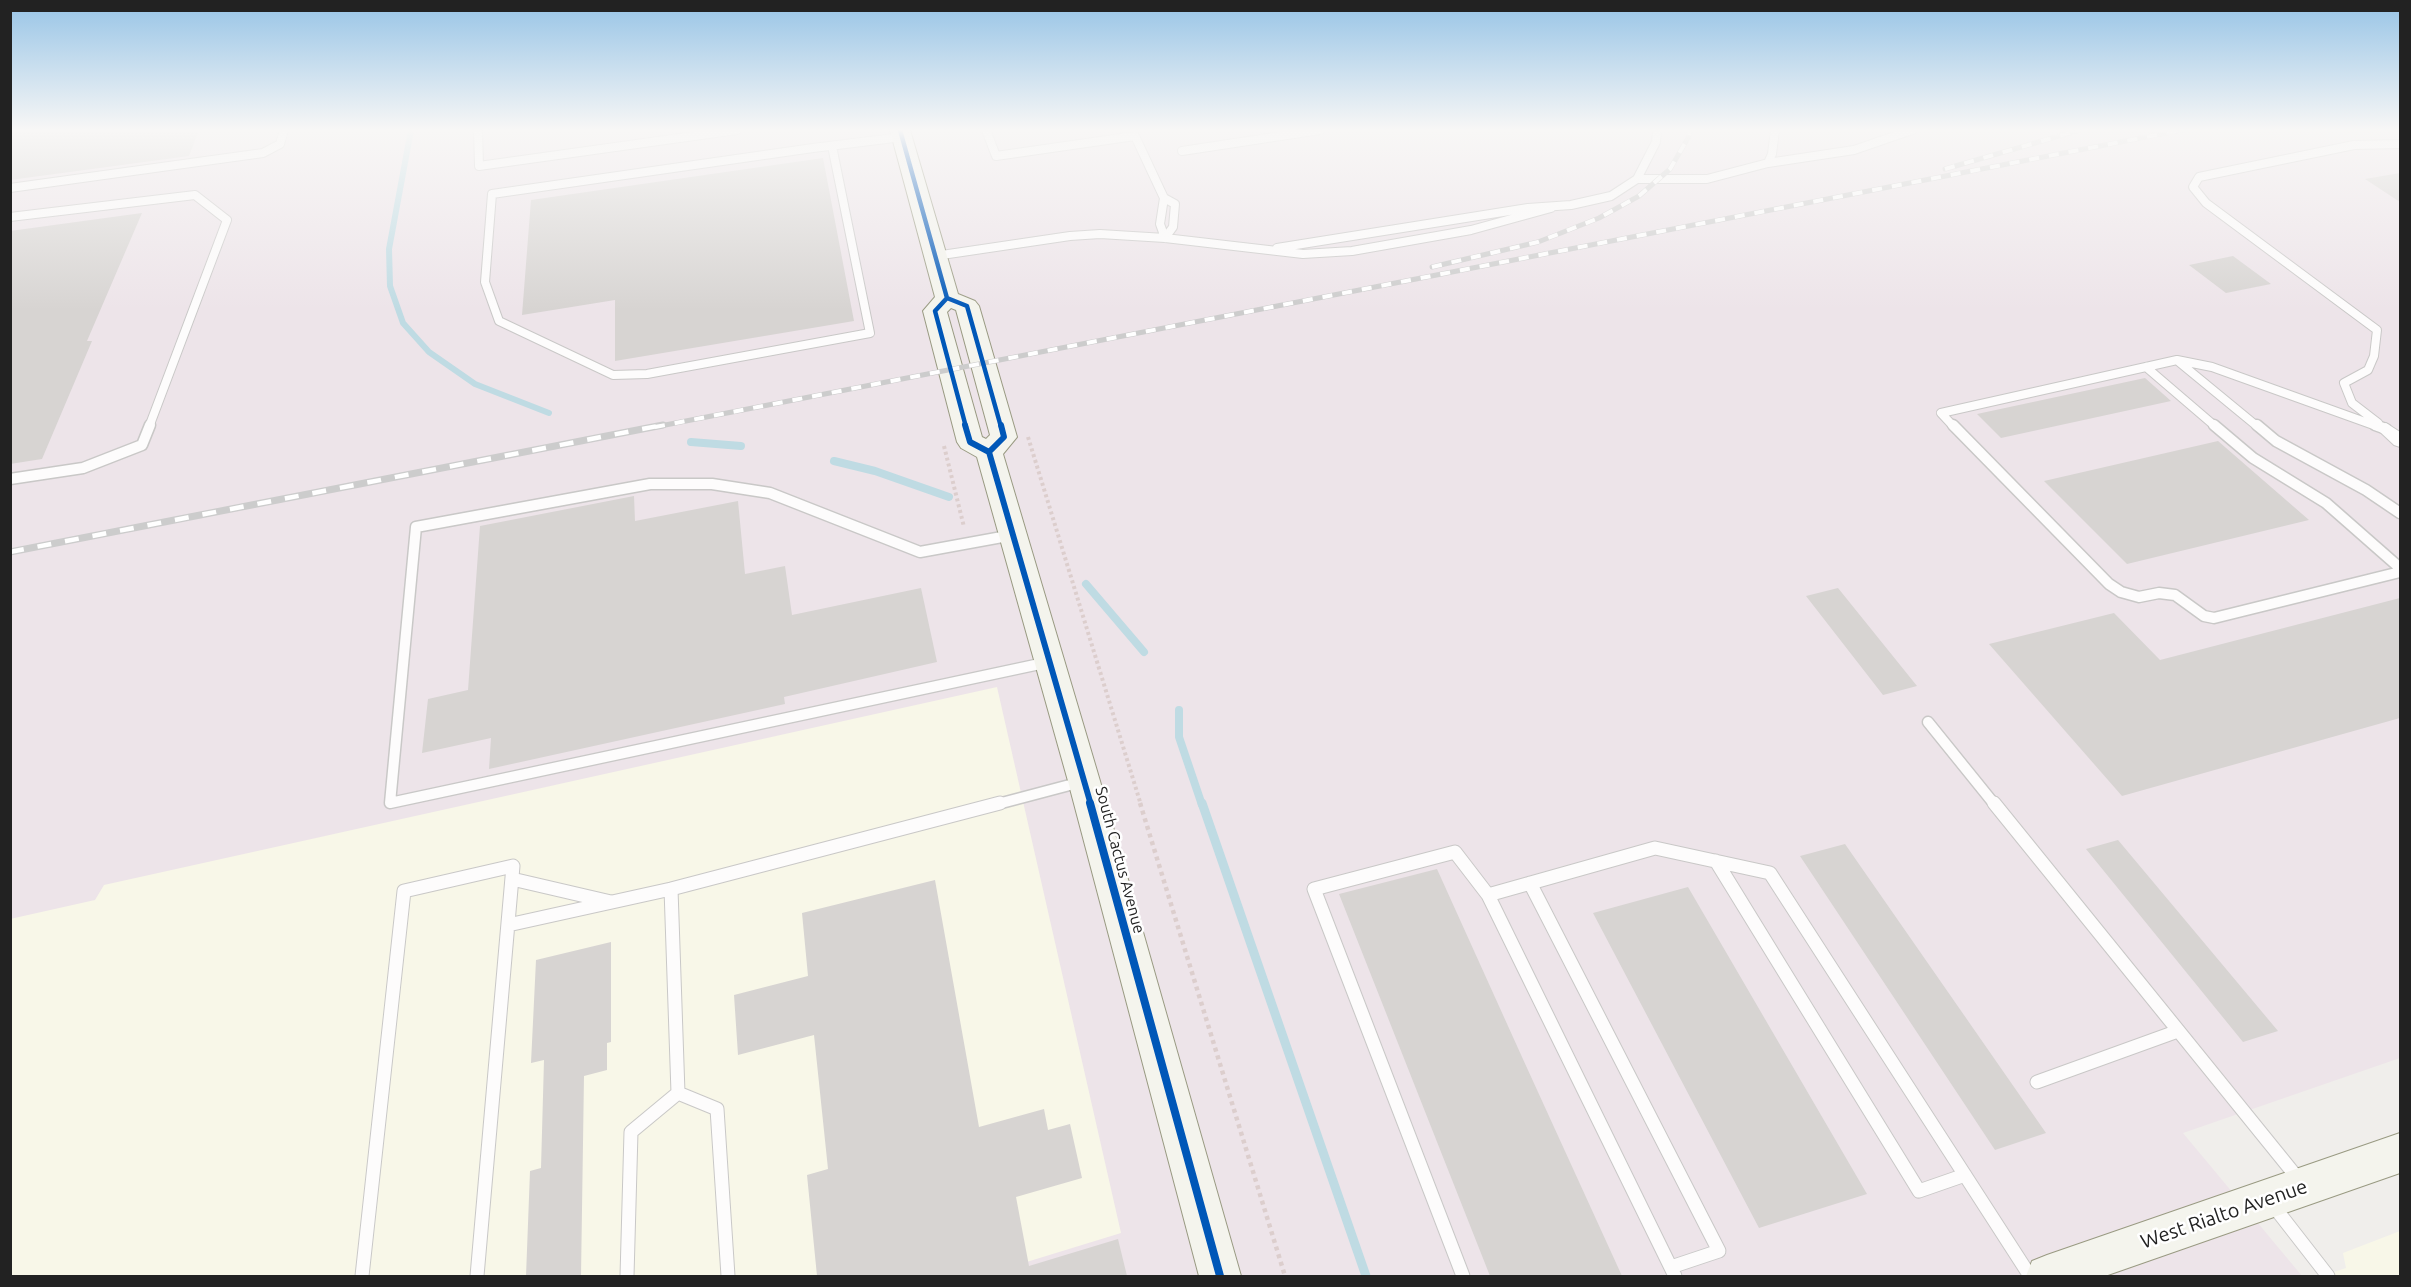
<!DOCTYPE html>
<style>
body{margin:0}
#map{position:relative;width:2411px;height:1287px;overflow:hidden;background:#f0eeeb;font-family:Ubuntu,sans-serif}
canvas{display:block}
.frame{position:absolute;inset:0;border:12px solid #222;pointer-events:none}
</style>
<div id="map">
<canvas width="2411" height="1287"></canvas>
<div class="frame"></div>
</div>
<script>
const g = document.querySelector('canvas').getContext('2d');
g.lineJoin = 'round';
function fillPath(path, color) {
  g.fillStyle = color;
  g.fill(path, 'evenodd');
}
function toPath(rows) {
  const path = new Path2D();
  for (const r of rows) {
    path.moveTo(r[0], r[1]);
    for (let i = 2; i < r.length; i += 2) path.lineTo(r[i], r[i + 1]);
  }
  return path;
}
function trace(path, color, width, dash) {
  g.strokeStyle = color;
  g.lineWidth = width;
  g.lineCap = dash ? 'butt' : 'round';
  g.setLineDash(dash || []);
  g.stroke(path);
}
function label(font, color, halo, rows, align = 'center') {
  g.font = font + ' Ubuntu,sans-serif';
  g.lineWidth = 5;
  g.setLineDash([]);
  g.textBaseline = 'middle';
  g.strokeStyle = halo;
  g.fillStyle = color;
  for (const [text, x, y, turn = 0] of rows) {
    g.save();
    g.translate(x, y);
    g.rotate((+turn || 0) * Math.PI / 180);
    g.textAlign = isNaN(turn) ? turn : align;
    if (halo) g.strokeText(text, 0, 0);
    g.fillText(text, 0, 0);
    g.restore();
  }
}
const industrial = toPath([
 [10,130,2400,130,2400,1058,2183,1133,2302,1276,11,1276]
]);
const education = toPath([
 [997,687,1121,1233,981,1276,11,1276,10,919,95,900,104,885],
 [2400,1231,2400,1276,2322,1276,2346,1268,2343,1253]
]);
const streamFar2 = toPath([
 [411,130,389,249,390,286,403,323,429,352,475,384,549,413]
]);
const streamFar1 = toPath([
 [691,442,741,446],
 [834,461,875,471,949,497],
 [1086,584,1144,652],
 [1179,710,1179,737,1202,805]
]);
const stream = toPath([
 [1202,803,1366,1276]
]);
const building = toPath([
 [10,130,199,130,189,156,10,180],
 [823,158,854,321,615,361,615,300,522,315,531,200],
 [2400,173,2400,202,2365,179],
 [142,213,87,341,92,341,42,459,10,464,10,231],
 [2233,256,2271,284,2226,293,2189,265],
 [2145,378,2171,401,2001,438,1977,414],
 [2218,441,2309,520,2127,564,2044,481],
 [634,496,635,521,738,501,745,574,785,566,792,615,921,588,937,662,784,697,785,704,489,769,491,738,422,753,428,699,468,690,480,526],
 [1838,588,1917,686,1883,695,1806,596],
 [2400,598,2400,718,2122,796,1989,644,2114,613,2160,660],
 [2118,840,2278,1031,2243,1042,2086,849],
 [1845,844,2046,1133,1995,1150,1800,856],
 [1437,869,1522,1057,1622,1276,1490,1276,1339,894],
 [935,880,979,1127,1044,1109,1048,1130,1070,1124,1082,1178,1016,1197,1029,1266,1118,1239,1127,1276,817,1276,807,1175,828,1169,814,1035,738,1055,734,995,808,976,802,913],
 [1688,887,1867,1194,1759,1228,1593,913],
 [611,942,611,1042,607,1043,607,1070,584,1076,581,1276,526,1276,530,1171,541,1168,544,1060,531,1063,536,960]
]);
const pathFar1 = toPath([
 [1028,437,1141,805],
 [944,446,964,527]
]);
const path = toPath([
 [1140,803,1285,1276]
]);
const serviceFar2 = toPath([
 [478,130,479,166,737,130],
 [986,130,996,156,1135,136,1164,198,1175,204,1173,227,1165,238],
 [832,146,870,333,647,374,613,375,499,321,485,282,492,194,813,148,902,137],
 [1182,151,1320,130],
 [1768,163,1854,150,1912,130],
 [1637,179,1707,179,1768,163,1772,154,1775,130],
 [10,188,263,153,280,144,284,130],
 [1164,198,1160,224,1165,238],
 [10,217,195,195,227,220,149,427],
 [1277,248,1528,208,1571,205,1611,196,1637,179,1656,142,1657,130],
 [935,256,1070,236,1100,234,1165,238,1303,254,1352,251,1471,230,1551,208],
 [2179,362,2258,427],
 [2146,367,2216,427],
 [2378,423,2352,403,2344,383,2368,370,2374,356,2377,330,2206,203,2193,187,2199,177,2354,145,2400,144],
 [1954,427,1941,413,2177,360,2212,367,2379,427]
]);
const serviceFar1 = toPath([
 [1953,425,2109,584,2121,592,2139,597,2159,593,2175,595,2204,616,2214,618,2400,572],
 [2214,425,2253,458,2326,503,2400,568],
 [2257,425,2276,441,2366,490,2400,513],
 [2375,425,2386,429],
 [10,479,83,468,142,445,150,425],
 [1013,535,920,552,770,493,712,484,650,484,416,527,390,803,1049,662],
 [1928,722,1995,805],
 [994,805,1081,782]
]);
const service = toPath([
 [1994,803,2300,1181],
 [1716,861,1919,1191,1965,1175],
 [512,879,611,902],
 [1530,883,1719,1251,1671,1267],
 [671,889,678,1093],
 [1488,895,1675,1276],
 [508,925,671,889,1000,803],
 [2037,1082,2178,1031],
 [678,1093,717,1109,728,1276],
 [2272,1204,2328,1276],
 [362,1276,404,891,513,866,477,1276],
 [627,1276,631,1132,678,1093],
 [1463,1276,1314,889,1455,852,1488,895,1655,848,1770,873,2030,1276]
]);
const minor = toPath([
 [2386,423,2400,432,2400,447,2394,445,2377,429,2380,425,2386,423]
]);
const secondary = toPath([
 [890,130,910,130,958,294,975,301,979,306,1017,437,1003,454,1100,781,1241,1276,1199,1276,1068,781,977,457,961,448,957,442,923,311,935,297,890,130],
 [951,308,956,310,990,435,986,439,982,437,947,312,951,308],
 [2400,1133,2400,1173,2105,1276,2026,1276,2032,1261,2047,1255,2400,1133]
]);
const railFar1 = toPath([
 [1945,169,2080,130],
 [1432,267,1538,242,1599,218,1639,196,1670,169,1688,138,1690,130],
 [655,427,2182,130]
]);
const rail = toPath([
 [10,552,663,425]
]);
const cyclewayFar2 = toPath([
 [900,130,947,298],
 [947,298,935,311,966,427],
 [947,298,967,306,1001,427]
]);
const cyclewayFar1 = toPath([
 [965,425,970,442,989,452,1091,805],
 [989,452,1004,437,1001,425]
]);
const cycleway = toPath([
 [1090,803,1220,1276]
]);
const streetNames = [
 ["South Cactus Avenue",1120,860,75]
];
const nearStreetnames = [
 ["West Rialto Avenue",2224,1214,-19]
];
fillPath(industrial, '#ede4e9');
fillPath(education, '#f8f7e8');
trace(streamFar2, '#bfdbe3', 6);
trace(streamFar1, '#bfdbe3', 8);
trace(stream, '#bfdbe3', 9);
fillPath(building, '#d7d4d2');
trace(serviceFar2, '#c9c8c7', 10);
trace(serviceFar1, '#c9c8c7', 13);
trace(service, '#c9c8c7', 15);
trace(minor, '#c9c8c7', 2);
trace(secondary, '#999a82', 2);
trace(pathFar1, '#dccecd', 4, [3, 3]);
trace(path, '#dccecd', 4.5, [4, 4]);
trace(serviceFar2, '#fdfcfc', 8);
trace(serviceFar1, '#fdfcfc', 10);
trace(service, '#fdfcfc', 13);
fillPath(minor, '#fdfcfc');
fillPath(secondary, '#f4f4ed');
trace(railFar1, '#ccc', 5);
trace(rail, '#ccc', 7);
trace(railFar1, '#fff', 4, [10]);
trace(rail, '#fff', 4.5, [14]);
trace(cyclewayFar2, '#0057b8', 4.5);
trace(cyclewayFar1, '#0057b8', 6);
trace(cycleway, '#0057b8', 8);
const sky = g.createLinearGradient(0, 0, 0, 310);
sky.addColorStop(0, '#97c4e6');
sky.addColorStop(0.42, '#f8f7f6');
sky.addColorStop(1, '#f8f7f600');
g.fillStyle = sky;
g.fillRect(0, 0, 2411, 310);
label('16px', '#222', '#fff', streetNames);
label('20px', '#222', '#fff', nearStreetnames);
</script>
